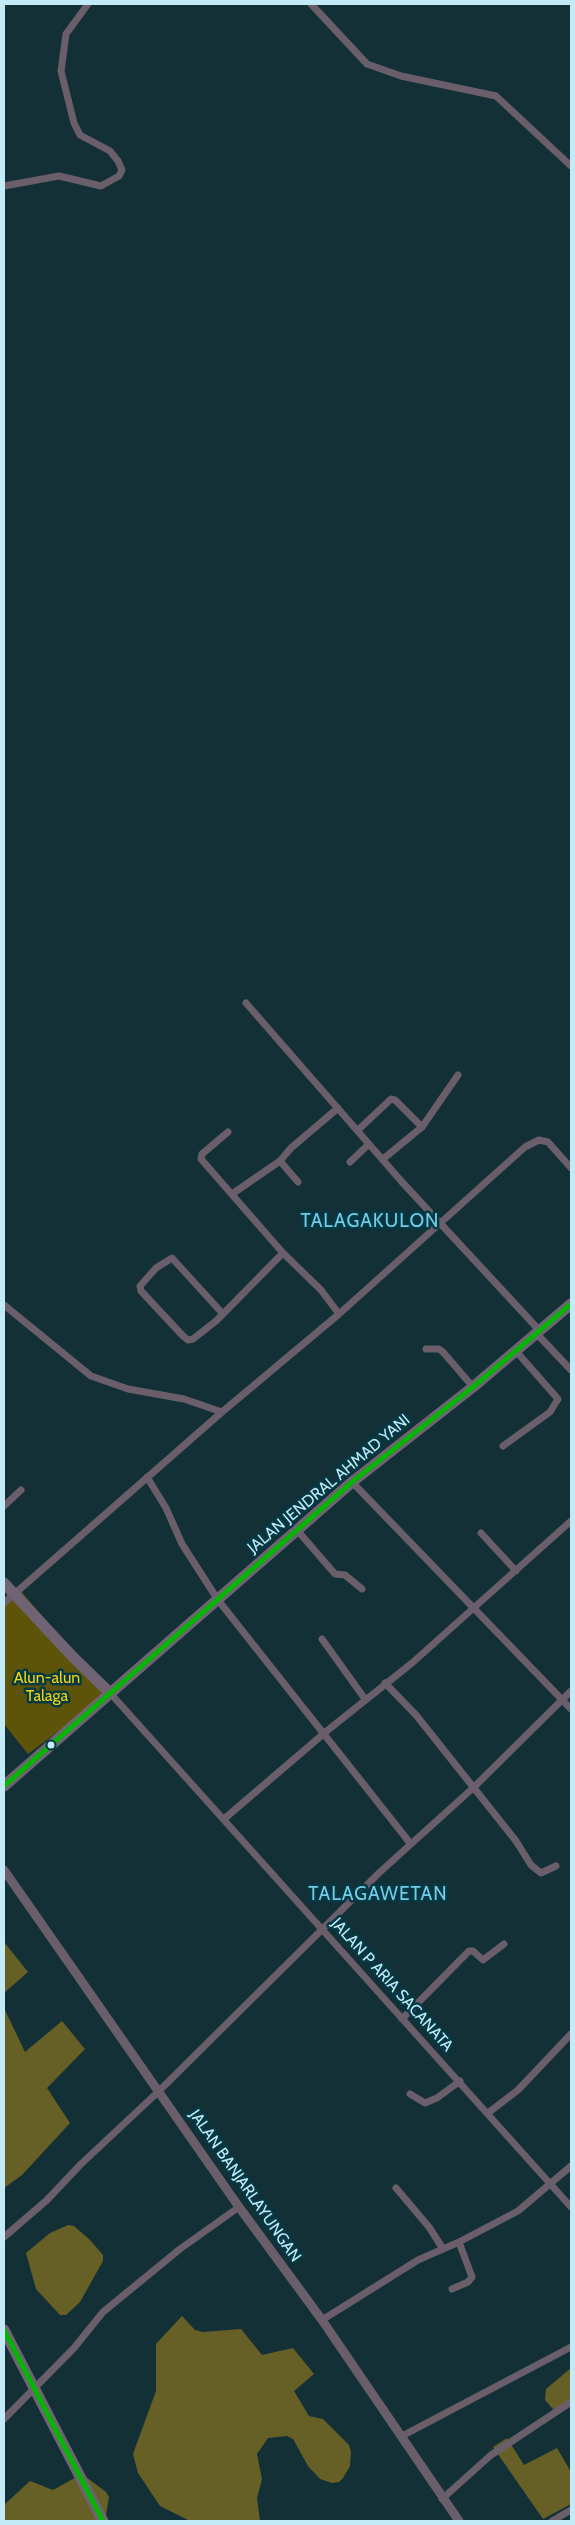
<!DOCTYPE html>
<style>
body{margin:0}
#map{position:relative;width:575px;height:2525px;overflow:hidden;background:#133036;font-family:Cabin,sans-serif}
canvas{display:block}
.frame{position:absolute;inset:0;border:5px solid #c2ebf7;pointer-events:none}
</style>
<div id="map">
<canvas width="575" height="2525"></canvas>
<div class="frame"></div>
</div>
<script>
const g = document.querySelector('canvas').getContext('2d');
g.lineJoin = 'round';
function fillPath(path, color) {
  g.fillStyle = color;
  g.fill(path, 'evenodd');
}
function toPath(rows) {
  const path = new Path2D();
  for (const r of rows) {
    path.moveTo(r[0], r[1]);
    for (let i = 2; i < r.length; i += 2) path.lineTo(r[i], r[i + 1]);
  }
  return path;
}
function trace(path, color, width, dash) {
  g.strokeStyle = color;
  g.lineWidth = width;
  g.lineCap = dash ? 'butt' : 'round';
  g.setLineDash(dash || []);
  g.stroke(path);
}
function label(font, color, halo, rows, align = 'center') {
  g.font = font + ' Cabin,sans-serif';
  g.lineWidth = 5;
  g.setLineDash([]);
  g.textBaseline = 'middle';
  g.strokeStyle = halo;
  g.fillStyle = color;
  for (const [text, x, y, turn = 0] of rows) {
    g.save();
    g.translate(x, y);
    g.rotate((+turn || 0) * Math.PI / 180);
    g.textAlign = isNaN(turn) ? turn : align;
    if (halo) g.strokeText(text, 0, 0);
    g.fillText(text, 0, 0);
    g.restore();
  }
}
const green = toPath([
 [20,1590,108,1694,28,1754,4,1724,4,1605]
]);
const forest = toPath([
 [4,1942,28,1972,4,1993],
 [4,2008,25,2052,62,2021,85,2049,47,2088,70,2123,22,2175,4,2188],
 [68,2225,74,2226,90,2240,103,2255,103,2261,80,2302,66,2315,60,2315,36,2289,26,2253,50,2233],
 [182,2316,195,2330,203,2332,241,2329,262,2355,293,2348,314,2374,294,2391,309,2416,323,2419,349,2445,351,2452,350,2466,343,2478,339,2482,332,2483,320,2479,308,2466,293,2439,287,2436,268,2438,257,2454,262,2479,257,2498,260,2521,190,2521,160,2506,138,2473,133,2454,156,2391,156,2344],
 [571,2368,571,2399,558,2408,553,2409,545,2400,546,2389],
 [507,2438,524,2465,557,2448,571,2472,571,2504,543,2519,493,2447],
 [82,2474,106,2492,109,2497,105,2521,4,2521,4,2505,30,2481,53,2490]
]);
const minor = toPath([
 [311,4,367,64,401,76,496,96,571,166],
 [4,186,59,176,101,186,119,176,122,170,118,161,110,151,80,135,74,123,61,71,66,34,88,4],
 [246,1003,402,1182,540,1331],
 [358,1130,391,1099,395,1100,422,1127],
 [228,1132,202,1154,201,1159,283,1253],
 [383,1159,422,1127,458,1075],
 [280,1161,298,1182],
 [350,1162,369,1144],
 [232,1194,280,1161,291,1148,338,1108],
 [4,1305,91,1376,128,1389,184,1399,222,1412],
 [223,1314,172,1258,156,1268,140,1286,141,1291,183,1336,188,1340,193,1339,216,1321,223,1314,274,1262,283,1253,321,1290,339,1314],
 [537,1334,571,1370],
 [426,1349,439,1349,443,1352,473,1387],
 [503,1446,550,1412,558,1399,515,1350],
 [147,1477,166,1508,182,1544,218,1600,410,1843],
 [352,1482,571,1709],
 [4,1506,21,1490],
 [297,1530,335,1574,345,1575,362,1589],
 [481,1533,516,1571],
 [4,1603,222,1412,339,1314,525,1147,539,1140,548,1142,571,1168],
 [322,1639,365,1699],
 [385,1683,416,1715,516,1841,531,1865,541,1873,556,1866],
 [111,1694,571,2207],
 [224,1819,328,1730,412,1663,571,1521],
 [402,2019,469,1951,473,1951,483,1960,504,1944],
 [410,2094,425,2103,437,2098,460,2081],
 [488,2113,518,2090,571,2034],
 [396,2188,429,2227,443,2249],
 [4,2237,47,2200,80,2165,159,2091,380,1872,473,1788,571,1691],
 [452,2289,468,2282,472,2277,459,2242],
 [322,2320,418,2260,459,2242,518,2211,571,2166],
 [4,2419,74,2348,103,2312,180,2249,239,2207],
 [402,2436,571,2347],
 [442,2499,491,2455,571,2402],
 [552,2521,571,2510]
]);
const tertiary = toPath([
 [4,1870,239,2207,322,2320,459,2521]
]);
const primary = toPath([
 [4,1583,72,1656,111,1694],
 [4,1786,352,1482,473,1387,571,1304],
 [4,2330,103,2521]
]);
const bus1 = toPath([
 [4,1786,352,1482,473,1387,571,1304],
 [4,2330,103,2521]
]);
const markers = [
 [51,1745,4.5,"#c2ebf7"]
];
const streetNames = [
 ["JALAN JENDRAL AHMAD YANI",329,1484,-40],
 ["JALAN P ARIA SACANATA",392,1985,48],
 ["JALAN BANJARLAYUNGAN",245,2186,55]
];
const parkNames = [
 ["Alun-alun",47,1678],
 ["Talaga",47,1696]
];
const quarterNames = [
 ["TALAGAKULON",370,1221],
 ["TALAGAWETAN",378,1894]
];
fillPath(green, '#5d5409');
fillPath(forest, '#676026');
trace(minor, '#6a5e6b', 7);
trace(tertiary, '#6a5e6b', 9);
trace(primary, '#706374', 11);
trace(bus1, '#06b406', 5);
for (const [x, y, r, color] of markers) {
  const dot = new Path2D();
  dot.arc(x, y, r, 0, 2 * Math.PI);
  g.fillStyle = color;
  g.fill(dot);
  trace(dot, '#043945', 2);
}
label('16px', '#c2ebf7', '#043945', streetNames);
label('16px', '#f3d30b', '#043945', parkNames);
g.letterSpacing = '1px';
label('19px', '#74cce5', '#043945', quarterNames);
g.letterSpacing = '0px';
</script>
